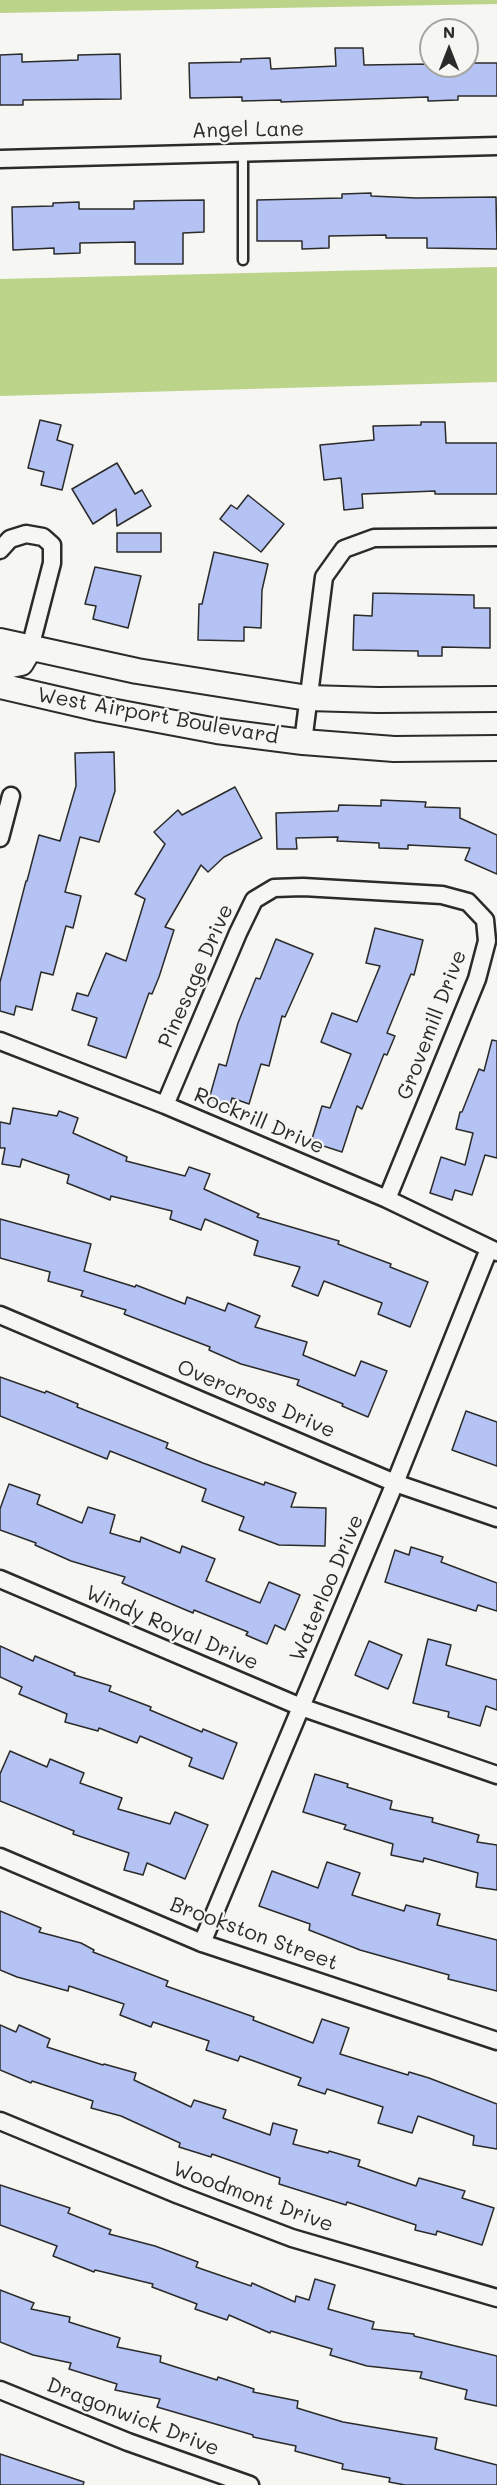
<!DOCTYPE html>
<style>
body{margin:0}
#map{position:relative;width:497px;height:2485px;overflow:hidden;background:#f6f6f2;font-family:Mali,sans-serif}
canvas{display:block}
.north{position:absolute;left:419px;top:18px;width:60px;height:60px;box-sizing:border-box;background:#f6f6f2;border:2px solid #a5a5a2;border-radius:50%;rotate:0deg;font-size:16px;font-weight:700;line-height:24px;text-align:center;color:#2b2b2b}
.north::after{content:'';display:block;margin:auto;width:21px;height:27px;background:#2b2b2b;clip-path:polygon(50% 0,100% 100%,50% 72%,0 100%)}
</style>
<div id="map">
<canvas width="497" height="2485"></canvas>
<div class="north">N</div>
</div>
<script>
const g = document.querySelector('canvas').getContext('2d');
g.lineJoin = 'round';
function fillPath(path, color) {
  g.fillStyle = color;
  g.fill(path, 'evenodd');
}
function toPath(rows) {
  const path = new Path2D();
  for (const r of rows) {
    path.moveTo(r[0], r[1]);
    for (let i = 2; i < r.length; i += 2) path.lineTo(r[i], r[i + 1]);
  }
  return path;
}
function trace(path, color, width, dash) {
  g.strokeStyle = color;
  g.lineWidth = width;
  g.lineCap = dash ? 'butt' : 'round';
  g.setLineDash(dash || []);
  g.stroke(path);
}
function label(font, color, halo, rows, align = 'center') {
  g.font = font + ' Mali,sans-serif';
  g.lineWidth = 4.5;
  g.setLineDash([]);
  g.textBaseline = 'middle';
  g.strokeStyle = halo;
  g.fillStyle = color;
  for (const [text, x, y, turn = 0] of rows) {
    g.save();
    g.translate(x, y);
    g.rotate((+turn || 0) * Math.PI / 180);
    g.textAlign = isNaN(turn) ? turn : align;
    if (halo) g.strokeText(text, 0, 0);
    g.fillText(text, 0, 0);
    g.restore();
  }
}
const green = toPath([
 [0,0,497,0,497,4,0,13],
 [497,267,497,382,0,396,0,279]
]);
const building = toPath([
 [335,48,363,48,364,65,431,64,431,66,467,66,467,63,497,63,497,96,458,96,458,100,428,101,428,97,281,102,281,100,242,101,242,97,190,98,189,63,241,62,241,59,270,58,271,69,336,66,335,48],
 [22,54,22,62,78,60,78,55,120,54,121,99,23,100,23,105,0,105,0,55,22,54],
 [371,193,371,196,416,198,496,197,497,249,427,248,427,238,386,238,386,235,329,236,329,248,302,249,302,241,257,241,257,200,342,198,342,194,371,193],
 [204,200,204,232,183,233,183,264,135,264,135,242,80,243,80,253,54,254,54,248,13,250,12,207,53,206,53,203,79,202,79,209,134,209,134,201,204,200],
 [40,420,61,425,57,440,73,445,62,490,41,485,44,472,28,468,40,420],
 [421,422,445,422,446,443,497,443,497,494,435,494,435,491,362,494,363,508,344,510,341,478,324,480,320,445,374,440,373,426,421,425,421,422],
 [117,463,135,494,142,490,151,506,117,526,116,509,93,524,72,489,117,463],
 [248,495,284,524,261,552,220,519,231,505,237,509,248,495],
 [117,533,161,533,161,552,117,552,117,533],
 [214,552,268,564,262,590,261,628,244,627,244,641,198,640,199,604,202,604,214,552],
 [95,567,141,576,128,628,93,619,96,606,85,604,95,567],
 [373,593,474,595,474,608,490,608,490,648,442,647,442,656,418,656,418,651,353,650,354,615,372,616,373,593],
 [114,752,115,791,99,842,80,837,65,892,81,896,73,928,66,926,53,975,41,972,32,1010,16,1006,14,1015,0,1011,0,982,26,881,27,881,39,835,60,841,76,786,75,753,114,752],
 [235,787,262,838,224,857,208,872,201,865,165,927,174,930,159,977,152,994,149,993,126,1058,88,1045,97,1018,72,1010,77,993,88,996,106,953,126,961,145,899,135,894,165,844,154,832,178,810,182,815,235,787],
 [381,800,426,802,425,807,460,808,460,818,497,835,497,874,465,860,470,848,408,845,408,849,379,848,379,843,337,841,338,837,296,838,297,849,277,849,276,813,338,811,339,805,381,806,381,800],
 [375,928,423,940,414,975,411,974,387,1033,395,1036,387,1055,384,1054,362,1109,357,1106,342,1152,311,1142,322,1106,330,1108,351,1054,321,1042,332,1013,357,1022,380,966,366,963,375,928],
 [276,939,313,954,285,1017,282,1016,269,1066,261,1064,249,1104,232,1098,230,1106,209,1099,219,1064,226,1066,238,1023,256,978,260,979,276,939],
 [492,1040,497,1041,497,1158,485,1155,472,1195,455,1190,452,1200,430,1193,441,1157,465,1165,473,1133,456,1129,460,1112,462,1112,479,1069,484,1071,492,1040],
 [13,1108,57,1116,59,1111,78,1118,73,1133,127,1157,126,1161,185,1176,189,1167,210,1174,204,1189,259,1214,257,1217,339,1241,338,1244,391,1264,390,1267,428,1282,410,1327,378,1314,382,1303,324,1281,318,1296,292,1286,300,1267,254,1255,258,1241,205,1219,201,1230,170,1219,172,1211,111,1196,110,1200,67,1183,69,1175,22,1159,20,1167,2,1164,5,1148,0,1148,0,1122,10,1124,13,1108],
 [0,1219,91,1244,84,1271,135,1287,136,1285,185,1304,187,1297,225,1311,228,1303,260,1316,255,1327,307,1342,303,1355,355,1376,361,1361,387,1371,368,1417,342,1406,343,1404,297,1385,299,1380,241,1364,209,1350,210,1347,124,1314,126,1310,81,1296,83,1291,48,1281,50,1272,0,1258,0,1219],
 [0,1377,45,1393,46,1391,78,1404,77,1407,168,1443,166,1448,203,1463,264,1485,265,1482,296,1493,291,1507,326,1508,325,1546,279,1545,239,1530,244,1517,202,1501,206,1489,110,1451,107,1459,0,1416,0,1377],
 [466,1411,497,1422,497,1466,452,1450,466,1411],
 [9,1484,40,1495,37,1504,82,1523,88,1507,115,1515,110,1533,140,1542,141,1537,180,1553,182,1546,215,1559,206,1581,260,1603,269,1582,300,1595,285,1630,275,1625,267,1644,246,1635,248,1632,194,1610,193,1613,122,1583,125,1577,71,1561,35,1545,36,1543,0,1530,0,1509,9,1484],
 [411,1547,443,1557,441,1562,497,1583,497,1611,478,1605,476,1611,385,1582,395,1550,409,1555,411,1547],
 [428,1639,451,1645,446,1665,497,1680,497,1710,486,1706,480,1726,448,1717,449,1712,413,1703,428,1639],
 [369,1641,402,1655,388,1689,355,1675,369,1641],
 [0,1646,33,1661,35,1656,75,1673,74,1675,111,1686,109,1691,151,1707,150,1710,202,1732,203,1729,237,1743,223,1779,189,1766,192,1758,140,1736,137,1743,99,1728,98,1731,65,1722,67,1714,19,1694,22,1687,0,1677,0,1646],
 [10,1751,47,1767,50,1759,84,1773,80,1783,122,1798,118,1809,170,1824,175,1812,208,1825,185,1879,147,1863,143,1875,124,1870,129,1853,73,1834,74,1831,0,1801,0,1774,10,1751],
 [315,1774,348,1784,347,1787,392,1801,390,1809,433,1818,432,1822,479,1835,477,1842,497,1845,497,1890,476,1887,478,1873,424,1858,423,1862,391,1855,393,1844,344,1829,346,1825,303,1812,315,1774],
 [327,1862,360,1873,352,1895,404,1911,406,1905,440,1914,437,1925,497,1940,497,1991,448,1979,449,1975,360,1950,309,1930,310,1924,259,1906,272,1871,318,1888,327,1862],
 [0,1911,41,1928,39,1932,81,1943,94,1950,93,1952,168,1981,166,1986,254,2017,253,2020,313,2043,322,2019,349,2028,340,2054,408,2075,409,2072,429,2078,497,2104,497,2149,473,2145,474,2136,418,2116,412,2133,378,2123,383,2107,327,2089,325,2094,298,2085,301,2078,240,2056,238,2061,206,2050,209,2041,153,2022,151,2027,120,2015,124,2004,69,1986,68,1991,17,1977,0,1970,0,1911],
 [0,2025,16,2032,19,2025,50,2039,47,2047,103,2065,104,2064,136,2073,134,2080,191,2107,194,2100,226,2110,223,2118,270,2135,273,2123,297,2130,293,2144,328,2153,329,2151,360,2160,358,2166,416,2186,419,2178,465,2191,462,2198,494,2208,482,2245,437,2231,436,2235,415,2230,416,2225,347,2202,346,2205,279,2184,280,2178,212,2154,211,2157,179,2147,180,2143,121,2116,91,2108,93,2101,32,2081,31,2083,0,2070,0,2025],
 [0,2185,70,2208,68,2213,111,2230,109,2234,155,2246,198,2262,196,2267,251,2286,252,2283,295,2302,296,2296,309,2300,315,2279,335,2285,328,2309,374,2322,372,2329,414,2334,414,2336,497,2356,497,2406,465,2399,467,2390,420,2378,422,2372,367,2366,330,2355,332,2349,271,2331,270,2333,229,2315,227,2320,195,2309,197,2304,152,2287,153,2284,95,2270,94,2272,53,2256,57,2246,0,2225,0,2185],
 [0,2290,34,2303,31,2309,70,2317,69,2322,120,2338,117,2347,161,2356,160,2362,217,2380,218,2377,254,2389,253,2392,298,2401,297,2408,343,2422,437,2438,435,2449,497,2465,497,2485,405,2485,389,2482,390,2478,342,2469,343,2464,295,2451,296,2446,253,2437,253,2435,157,2407,160,2399,115,2390,117,2384,69,2369,71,2363,33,2355,0,2342,0,2290],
 [0,2454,84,2482,83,2485,0,2485,0,2454]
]);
const service = toPath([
 [243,260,243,153]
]);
const minor = toPath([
 [0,159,497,146],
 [0,550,10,539,26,534,43,537,52,545,52,563,30,648],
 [303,742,324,577,344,549,374,538,497,537],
 [0,838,11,796],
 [0,1041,165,1105,387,1199,497,1252],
 [165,1105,238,933,254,900,274,888,303,887,442,895,468,902,485,920,487,941,477,979,387,1199],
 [0,1315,395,1483,497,1518],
 [0,1579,301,1707,497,1775],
 [0,1857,202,1943,497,2041],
 [202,1943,395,1483,489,1249],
 [0,2121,179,2195,292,2238,497,2298],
 [0,2390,128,2442,250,2485]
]);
const secondary = toPath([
 [0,641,137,671,308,698,378,700,497,699],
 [0,665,6,666,21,663,30,648],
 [0,686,100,709,217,731,303,742,394,749,497,748]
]);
const streetNames = [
 ["Angel Lane",248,130,-1],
 ["West Airport Boulevard",158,716,10],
 ["Pinesage Drive",196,976,-66],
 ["Grovemill Drive",432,1025,-69],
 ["Rockrill Drive",259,1121,23],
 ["Overcross Drive",256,1399,23],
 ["Waterloo Drive",327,1588,-67],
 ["Windy Royal Drive",172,1628,23],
 ["Brookston Street",254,1934,20],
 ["Woodmont Drive",253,2197,20],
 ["Dragonwick Drive",133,2417,21]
];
fillPath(green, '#bcd38a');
fillPath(building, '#b5c3f4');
trace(building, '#2b2b2b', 1.5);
trace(service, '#2b2b2b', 13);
trace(minor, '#2b2b2b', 21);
trace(secondary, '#2b2b2b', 28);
trace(service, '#f6f6f2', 8);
trace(minor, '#f6f6f2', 16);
trace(secondary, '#f6f6f2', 24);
label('21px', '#2b2b2b', '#f6f6f2', streetNames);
</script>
